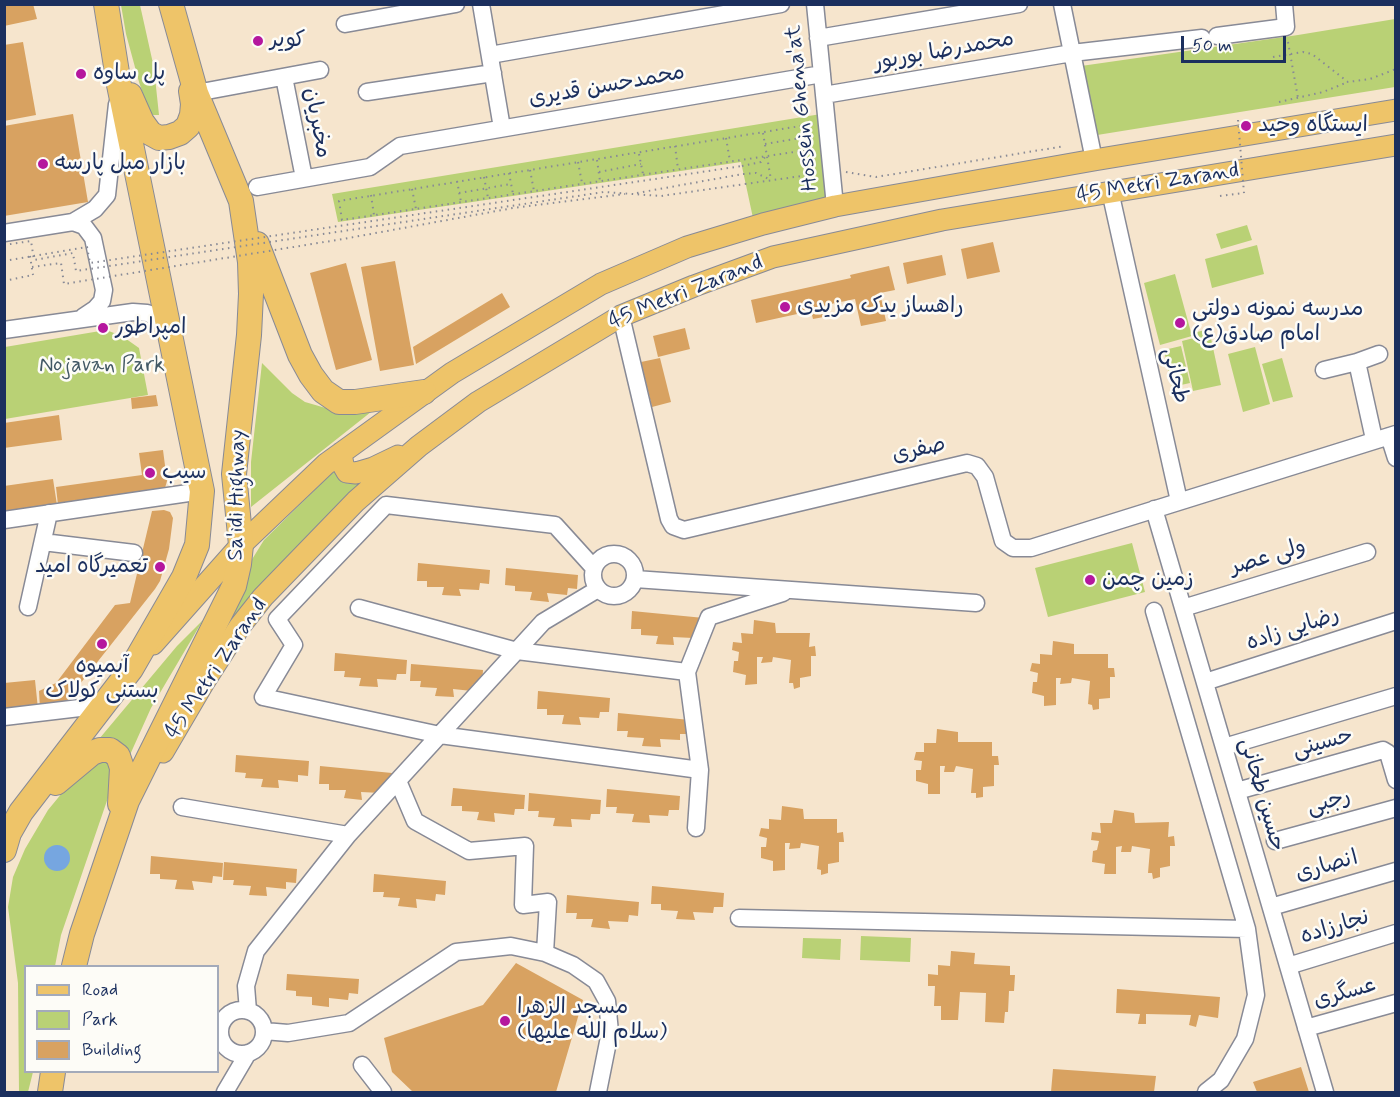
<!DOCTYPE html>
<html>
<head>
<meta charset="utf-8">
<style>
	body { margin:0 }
	#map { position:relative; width:1400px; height:1097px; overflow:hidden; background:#f6e5cd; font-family:Mynerve,sans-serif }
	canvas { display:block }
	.frame { position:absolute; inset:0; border:6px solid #1b2f5e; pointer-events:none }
	.legend { position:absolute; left:24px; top:965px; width:195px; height:108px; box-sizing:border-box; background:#fdfcf7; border:2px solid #a3aaba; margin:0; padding:8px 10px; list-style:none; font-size:18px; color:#1b2f5e }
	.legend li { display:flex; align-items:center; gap:12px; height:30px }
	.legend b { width:30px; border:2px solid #a3aaba }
	.scale { position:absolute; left:1181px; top:36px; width:105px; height:27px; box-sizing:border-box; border:3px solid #1b2f5e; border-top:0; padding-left:8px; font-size:18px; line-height:21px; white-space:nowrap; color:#1b2f5e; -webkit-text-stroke:4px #fdfcf7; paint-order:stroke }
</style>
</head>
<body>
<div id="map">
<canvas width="1400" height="1097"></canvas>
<div class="frame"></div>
<ul class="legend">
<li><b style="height:8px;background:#eec469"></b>Road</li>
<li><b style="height:16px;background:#b9d175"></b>Park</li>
<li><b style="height:16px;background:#d8a261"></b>Building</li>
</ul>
<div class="scale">50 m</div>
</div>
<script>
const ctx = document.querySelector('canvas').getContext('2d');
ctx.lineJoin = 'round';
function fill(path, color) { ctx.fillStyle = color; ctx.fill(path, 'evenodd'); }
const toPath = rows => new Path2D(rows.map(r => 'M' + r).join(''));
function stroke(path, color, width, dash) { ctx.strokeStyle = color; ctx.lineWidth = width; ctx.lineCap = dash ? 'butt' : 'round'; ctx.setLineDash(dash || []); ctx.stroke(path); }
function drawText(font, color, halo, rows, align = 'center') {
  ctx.font = font + ' Mynerve,"Playpen Sans Arabic",sans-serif'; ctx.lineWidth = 5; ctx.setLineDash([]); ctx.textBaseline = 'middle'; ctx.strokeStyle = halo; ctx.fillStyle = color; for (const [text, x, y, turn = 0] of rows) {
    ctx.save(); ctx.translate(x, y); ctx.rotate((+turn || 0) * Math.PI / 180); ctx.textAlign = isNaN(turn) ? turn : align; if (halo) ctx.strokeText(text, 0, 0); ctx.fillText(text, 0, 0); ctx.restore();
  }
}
fill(toPath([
	[121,5,140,5,154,68,159,115,153,115,148,109,139,82,126,34],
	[1395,19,1395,87,1091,136,1081,66,1298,35],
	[821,114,827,196,822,201,753,218,741,162,338,222,332,194],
	[1247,225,1252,240,1221,249,1216,234],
	[1257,245,1264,274,1212,288,1205,259],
	[1175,274,1192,336,1160,345,1144,283],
	[1209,329,1221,385,1193,391,1182,341,1194,338,1193,333],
	[106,330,122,336,139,348,148,395,5,419,5,347],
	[1181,346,1190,383,1172,387,1164,350],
	[1255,347,1270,404,1243,412,1228,354],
	[1282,358,1293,397,1273,402,1262,364],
	[262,363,292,393,305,402,336,411,376,408,251,507,251,462],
	[335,470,338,478,344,483,358,484,373,481,225,634,242,593,251,561,264,540],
	[1132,543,1145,592,1048,617,1035,568],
	[203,620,151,708,129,757,123,745,111,739,94,745,177,646],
	[109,761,112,786,61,935,55,966,26,966,26,1072,33,1072,28,1092,19,1092,18,983,8,907,13,877,25,849,48,810,86,764],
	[861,936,911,938,910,962,860,960],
	[803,938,841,939,840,960,802,958]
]), '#b9d175');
fill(toPath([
	'44 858a13 13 0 1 1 26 0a13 13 0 1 1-26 0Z'
]), '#76a6e0');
fill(toPath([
	[4,4,33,4,37,19,4,26],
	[23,42,36,115,4,121,4,45],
	[73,114,88,202,4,216,4,126],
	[993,242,1000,272,967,279,961,249],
	[942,255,946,275,907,284,903,263],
	[395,261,414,365,380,371,361,267],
	[346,263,372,360,336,370,310,273],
	[889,266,895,290,880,293,886,321,861,326,855,299,826,305,829,316,813,319,811,311,756,323,751,300,851,278,850,275],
	[502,293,510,307,416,364,413,347],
	[685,328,690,349,658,357,653,336],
	[660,358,671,402,652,407,641,362],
	[156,395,158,406,132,409,131,398],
	[59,415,62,440,4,448,4,423],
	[163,450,167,481,165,488,156,491,58,505,56,487,142,475,139,453],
	[53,479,57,505,4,512,4,486],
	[164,510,170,512,173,518,169,549,160,581,155,589,65,703,40,709,39,691,56,683,115,605,130,603,152,511],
	[418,563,490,570,489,584,480,583,479,590,459,589,461,596,442,595,444,587,427,587,427,581,417,581],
	[506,568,578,575,577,589,568,588,567,595,547,593,549,602,530,600,532,592,515,591,515,586,505,585],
	[632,611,704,618,703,632,694,632,693,638,673,637,674,645,656,644,658,636,641,635,641,629,631,629],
	[754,620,775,623,776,633,810,633,809,647,815,646,816,656,811,656,811,676,800,678,800,687,794,689,793,683,789,683,791,660,773,657,772,662,761,663,763,657,757,657,757,684,745,685,746,675,733,672,734,661,738,661,739,652,732,650,733,642,742,643,741,633,753,634],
	[1053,641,1074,644,1074,654,1108,654,1108,668,1114,668,1115,677,1110,677,1110,698,1099,699,1099,709,1093,710,1092,705,1088,704,1090,681,1072,678,1071,683,1060,684,1061,678,1056,678,1056,705,1044,706,1044,696,1032,693,1033,682,1037,682,1038,673,1030,671,1032,663,1040,664,1040,654,1052,655],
	[335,653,407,660,406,674,397,674,396,680,377,679,378,687,359,686,361,678,344,677,345,671,334,671],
	[411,664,483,670,482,685,473,684,472,691,453,689,454,697,435,696,437,688,420,687,421,681,410,681],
	[35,680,38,709,4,713,4,683],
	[538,691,610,698,609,712,600,712,599,718,579,717,581,725,562,724,564,715,547,715,547,709,537,709],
	[618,713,690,720,689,734,680,734,680,740,660,739,661,747,642,746,644,738,627,737,628,731,617,731],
	[937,729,958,732,958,742,992,742,992,756,998,756,999,765,994,765,994,786,983,787,983,797,976,798,976,793,971,793,973,769,956,766,954,772,944,772,945,766,940,766,940,794,928,794,928,784,916,781,916,770,921,770,922,761,914,760,916,752,924,752,924,743,936,743],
	[236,755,309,761,308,776,298,775,298,782,278,780,279,788,261,787,263,779,245,778,246,773,235,772],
	[320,766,392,773,391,787,381,793,361,792,362,800,344,798,346,790,329,790,329,784,319,784],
	[453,788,525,795,524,809,515,809,514,815,494,813,495,822,477,820,479,812,462,811,462,806,451,806],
	[607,789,680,796,679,810,669,810,668,816,649,815,650,823,632,822,634,814,616,813,617,807,606,807],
	[529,793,601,800,600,814,591,814,590,820,571,819,572,827,553,826,555,818,538,817,539,811,528,811],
	[782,806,803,809,804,819,837,819,837,833,843,832,844,842,839,842,839,862,828,864,828,873,821,875,821,870,817,869,819,846,801,843,800,848,789,849,790,843,785,843,785,870,773,871,773,861,761,858,761,847,766,847,767,838,759,836,761,828,769,829,769,819,781,820],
	[1114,810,1134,813,1135,823,1169,822,1168,837,1174,836,1175,846,1170,846,1170,866,1160,868,1160,877,1153,879,1152,873,1148,873,1150,849,1132,846,1131,852,1121,852,1122,846,1116,847,1116,874,1104,874,1105,864,1092,862,1093,851,1097,850,1099,841,1091,840,1092,832,1101,833,1100,823,1112,823],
	[151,856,223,863,222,877,213,876,212,883,192,881,194,890,175,889,177,880,160,879,160,874,150,874],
	[224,862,297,869,296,883,286,882,286,889,266,887,267,896,249,895,251,886,233,885,234,880,223,880],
	[374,874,446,881,445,895,436,894,435,901,416,899,417,908,398,906,400,898,383,897,384,892,373,892],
	[652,886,724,893,723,907,714,907,713,913,693,912,695,920,676,919,678,911,661,910,661,904,651,904],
	[567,895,639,902,638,916,629,915,628,922,608,921,610,929,591,927,593,919,576,919,577,913,566,913],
	[951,951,975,953,974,964,1010,966,1010,975,1015,975,1014,991,1009,991,1008,1012,1005,1012,1004,1023,985,1022,986,993,960,992,958,1020,941,1020,941,1006,934,1006,935,986,928,986,928,974,938,975,938,965,950,966],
	[516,963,583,1000,556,1092,413,1092,392,1072,384,1038,483,1005],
	[287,974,359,979,358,994,349,993,348,1000,329,998,329,1007,312,1005,312,997,296,996,296,991,286,990],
	[1117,989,1220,997,1218,1018,1199,1015,1196,1027,1189,1025,1191,1015,1146,1014,1146,1024,1138,1024,1140,1014,1116,1013],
	[1301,1067,1309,1092,1257,1092,1253,1082],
	[1053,1069,1156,1076,1154,1092,1051,1092]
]), '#d8a261');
const minor = toPath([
	[481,4,502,128],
	[815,4,835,206],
	[1062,4,1094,160],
	[345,24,456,4],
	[1217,36,1286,27,1284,4],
	[818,38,1019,4],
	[490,55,781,4],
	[284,77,304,178],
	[367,92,493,73],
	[196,93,320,70],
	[824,95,1072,53,1202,38],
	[257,187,370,167,400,146,822,74],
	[1110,191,1179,501],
	[73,222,84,226,93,238,104,290,102,301,95,309,83,317],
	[4,233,73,222,95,209,107,195,117,104],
	[621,316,669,519,673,526,684,530,967,463,977,466,985,477,1003,541,1013,548,1031,548,1396,434],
	[4,330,133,312,147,313,157,317,169,330],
	[1324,370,1357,362],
	[1389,436,1396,458],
	[1374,439,1357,362,1379,354],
	[1154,509,1325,1092],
	[4,520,202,491],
	[43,542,134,553],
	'593 575a21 21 0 1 1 42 0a21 21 0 1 1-42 0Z',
	[594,568,555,525,386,505,277,619,294,645,263,697,440,735,700,770],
	[635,579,976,603],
	[28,607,49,513],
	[359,608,517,651,687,672],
	[1183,608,1367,552],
	[1154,611,1247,929,1256,995,1245,1039,1221,1080,1206,1092],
	[1205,682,1396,621],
	[4,717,105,705],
	[1224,747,1396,696],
	[398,781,415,821,469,851,525,846,523,905,548,902,545,953],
	[1237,791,1383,750,1388,753,1396,780],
	[182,807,348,835],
	[696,828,700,770,687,672,709,617,783,593],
	[1275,841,1396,808],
	[1271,907,1396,871],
	[739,918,1247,929],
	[1288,966,1396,933],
	'220 1032a22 22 0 1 1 44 0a22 22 0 1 1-44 0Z',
	[248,1011,246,986,256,951,348,835,543,622,598,589],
	[1306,1028,1396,1003],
	[264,1031,288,1033,349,1023,456,952,511,946,545,953,573,965,596,981,607,1001,610,1032,598,1092],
	[362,1065,383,1092],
	[225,1092,248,1053]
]);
const major = toPath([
	[341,453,343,465,347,472,356,473,373,468,398,456],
	[153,644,241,545,326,464,452,373,601,284,687,247,763,224,835,206,1094,160,1396,110],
	[163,752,204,682,240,626,263,597,356,501,419,446,478,402,621,316,694,286,773,257,942,220,1396,145]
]);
const highway = toPath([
	[130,95,142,122,150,133,159,138,169,137,180,133,188,126,192,115,193,104,191,91],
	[257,244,300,355,311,375,323,391,339,402,355,402,424,392],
	[56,783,92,753,100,750,110,750,118,756,122,768,120,804],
	[4,850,9,833,21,812,131,669,184,577,197,545,202,491,119,85,106,4],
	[74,966,82,934,127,801,234,586,239,564,241,545,234,474,249,335,251,294,250,262,241,201,196,93,171,4],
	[50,1092,53,1072]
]);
stroke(minor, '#888a96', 19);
stroke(major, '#888a96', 23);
stroke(highway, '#888a96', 26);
stroke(toPath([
	[1288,42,1298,98],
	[1273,57,1303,52,1312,54,1348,82,1370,79,1396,69],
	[1279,102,1323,92,1348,82],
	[813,124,339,201,342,220,814,149],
	[763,133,771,180],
	[726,138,730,161],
	[765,144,812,136],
	[675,146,678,169],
	[639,154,643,174],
	[597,160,600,181],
	[578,162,582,183],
	[742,166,761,162,766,156],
	[530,170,534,191],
	[599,172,641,164],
	[846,172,876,177,1065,146],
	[509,173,513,194],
	[743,174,756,173,771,180],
	[484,177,488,198],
	[457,181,461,202],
	[745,184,816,174],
	[412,189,416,209],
	[459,193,511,184],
	[371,195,374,215],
	[1220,196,1244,193],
	[4,281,33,275]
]), '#888a96', 2, [1.5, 4.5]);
stroke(minor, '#fff', 16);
stroke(major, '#eec469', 21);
stroke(highway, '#eec469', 24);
stroke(toPath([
	[1238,120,1244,193],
	[637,193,743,174],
	[4,245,31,241,34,260,73,253,76,271,604,192,661,196,745,184],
	[30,256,33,275],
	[4,261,87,247,90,263,742,166],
	[32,267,61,263,64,284,343,239,513,208,625,194]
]), '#888a96', 2, [1.5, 4.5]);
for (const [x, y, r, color] of [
	[258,41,6,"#b5179e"],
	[81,74,6,"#b5179e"],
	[1246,126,6,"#b5179e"],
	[43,164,6,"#b5179e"],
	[785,307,6,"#b5179e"],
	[1180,323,6,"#b5179e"],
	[103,328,6,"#b5179e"],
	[150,473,6,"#b5179e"],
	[160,567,6,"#b5179e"],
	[1090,580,6,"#b5179e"],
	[102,644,6,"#b5179e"],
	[505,1021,6,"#b5179e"]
]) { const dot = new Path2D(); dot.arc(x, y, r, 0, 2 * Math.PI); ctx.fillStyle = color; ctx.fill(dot); stroke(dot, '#fdfcf7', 2); }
drawText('22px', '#1b2f5e', '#fdfcf7', [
	["کویر",270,41],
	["پل ساوه",93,74],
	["ایستگاه وحید",1258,126],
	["بازار مبل پارسه",55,164],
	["راهساز یدک مزیدی",797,307],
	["مدرسه نمونه دولتی",1192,310],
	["امام صادق(ع)",1192,335],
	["امپراطور",115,328],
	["سیب",162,473],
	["تعمیرگاه امید",148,567,"right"],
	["زمین چمن",1102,580],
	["آبمیوه",102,667,"center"],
	["بستنی کولاک",102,692,"center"],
	["مسجد الزهرا",517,1008],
	["(سلام الله علیها)",517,1033]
], 'left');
drawText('22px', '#1b2f5e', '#fdfcf7', [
	["محمدرضا بوربور",944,52,-10],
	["محمدحسن قدیری",607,87,-10],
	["Hossein Ghena'at",803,108,-96],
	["مخبریان",316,123,79],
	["45 Metri Zarand",1158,184,-9],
	["45 Metri Zarand",686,293,-22],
	["طحانی",1174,376,77],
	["صفری",919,451,-13],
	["Sa'idi Highway",238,495,-89],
	["ولی عصر",1268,558,-17],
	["رضایی زاده",1293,630,-18],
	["45 Metri Zarand",217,669,-56],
	["حسینی",1323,744,-15],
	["حسین طحانی",1261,795,74],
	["رجبی",1329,803,-16],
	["انصاری",1327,867,-16],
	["نجارزاده",1335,928,-17],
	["عسگری",1345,994,-16]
]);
drawText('22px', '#425864', '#fdfcf7', [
	["Nojavan Park",102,366]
]);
</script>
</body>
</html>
